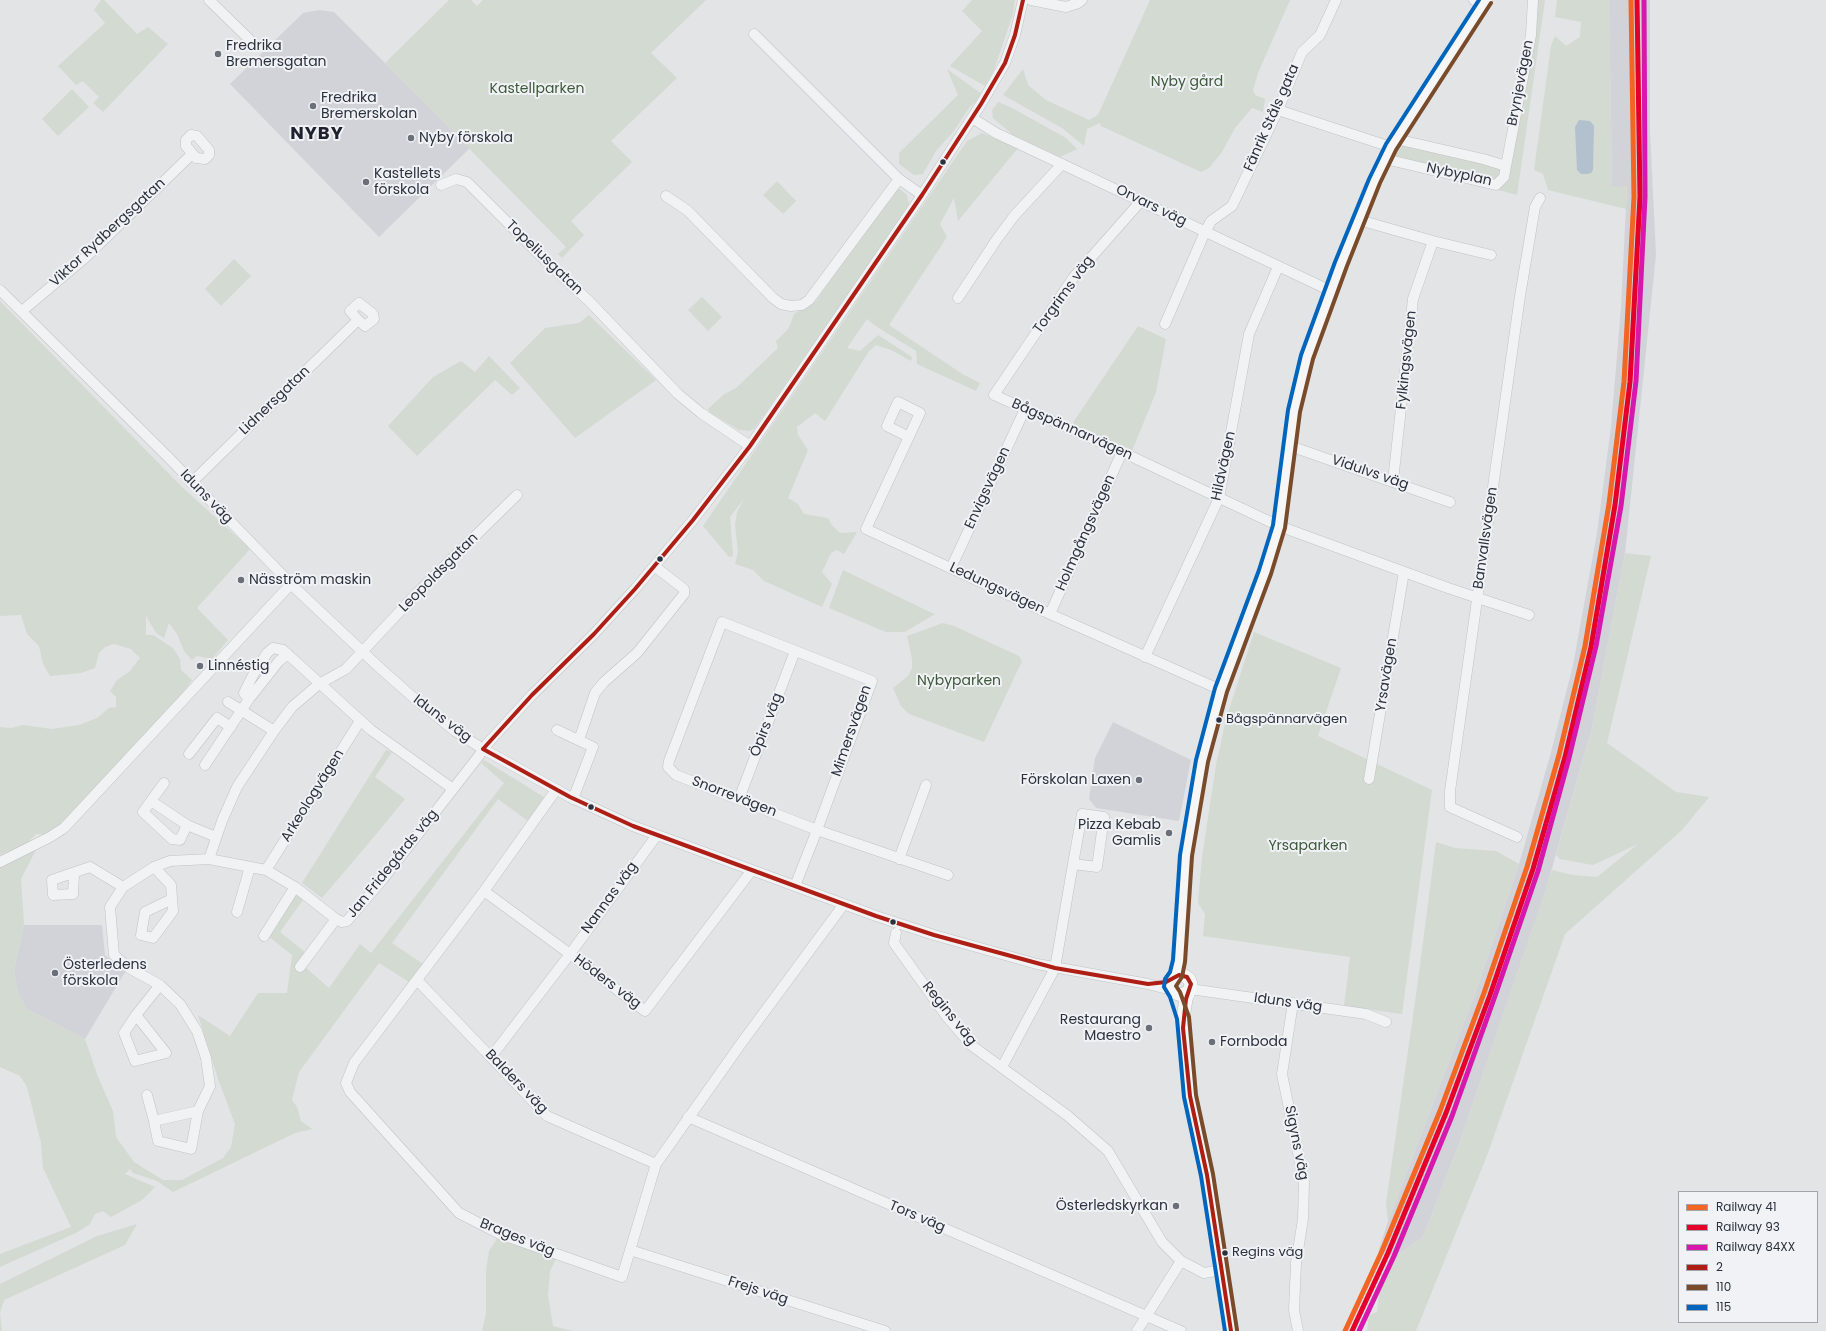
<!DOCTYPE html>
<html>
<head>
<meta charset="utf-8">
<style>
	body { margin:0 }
	#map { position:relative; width:1826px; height:1331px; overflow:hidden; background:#e2e4e6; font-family:Poppins,sans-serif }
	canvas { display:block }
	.legend { position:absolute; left:1678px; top:1191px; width:140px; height:132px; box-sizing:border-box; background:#f0f2f5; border:1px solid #a1a5ab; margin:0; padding:5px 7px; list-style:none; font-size:12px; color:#2b313d }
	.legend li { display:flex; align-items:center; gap:8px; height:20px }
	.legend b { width:20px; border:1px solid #a1a5ab }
</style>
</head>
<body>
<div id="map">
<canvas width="1826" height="1331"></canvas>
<ul class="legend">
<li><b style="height:5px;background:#f26522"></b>Railway 41</li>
<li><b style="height:5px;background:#e4002b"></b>Railway 93</li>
<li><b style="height:5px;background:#d817ac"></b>Railway 84XX</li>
<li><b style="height:5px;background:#af1e14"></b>2</li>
<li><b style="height:5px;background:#7a4b2a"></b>110</li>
<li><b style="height:5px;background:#0065bd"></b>115</li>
</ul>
</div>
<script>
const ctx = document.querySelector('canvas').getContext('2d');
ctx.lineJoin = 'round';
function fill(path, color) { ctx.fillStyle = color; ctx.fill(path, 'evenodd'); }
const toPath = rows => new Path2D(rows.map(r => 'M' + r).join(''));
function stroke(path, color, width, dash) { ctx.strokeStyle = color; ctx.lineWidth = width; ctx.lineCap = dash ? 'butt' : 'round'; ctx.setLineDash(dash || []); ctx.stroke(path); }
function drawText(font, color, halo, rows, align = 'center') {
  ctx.font = font + ' Poppins,sans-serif'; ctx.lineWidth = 4; ctx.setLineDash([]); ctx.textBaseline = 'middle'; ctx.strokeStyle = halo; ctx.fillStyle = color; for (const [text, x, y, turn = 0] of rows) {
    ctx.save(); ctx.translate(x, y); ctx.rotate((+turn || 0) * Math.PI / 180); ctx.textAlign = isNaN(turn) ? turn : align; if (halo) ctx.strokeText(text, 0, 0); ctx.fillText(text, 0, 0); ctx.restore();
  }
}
fill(toPath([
	[1609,0,1650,0,1650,131,1656,255,1625,553,1592,728,1546,889,1460,1141,1423,1237,1393,1258,1378,1252,1388,1221,1475,994,1519,864,1550,756,1573,665,1597,533,1611,427,1621,307,1627,187,1612,188],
	[319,10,334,12,470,148,379,237,230,84,303,13],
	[1113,722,1191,760,1179,821,1096,808,1089,799,1095,758],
	[24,925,102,925,105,955,125,972,85,1039,27,1009,18,993,14,970]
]), '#d1d3d9');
fill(toPath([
	[101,0,104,0,137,34,148,27,168,44,103,112,93,103,99,97,83,81,76,85,58,66,105,23,94,10],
	[449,0,471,0,477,6,483,0,706,0,651,53,677,78,611,141,632,162,571,221,584,235,562,258,558,254,566,247,385,63],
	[972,0,1015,0,1013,14,994,70,985,86,950,66,982,31,962,11],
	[1150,0,1290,0,1258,73,1253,90,1255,95,1265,99,1263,112,1252,108,1235,128,1222,152,1209,168,1201,172,1101,126,1100,123,1087,129,1084,146,1062,128,1003,95,1023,69,1028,85,1046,100,1089,120,1098,115],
	[1533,0,1545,0,1517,195,1385,159,1396,139,1506,166],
	[1557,0,1609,0,1612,187,1627,186,1626,209,1548,190,1543,174,1534,170,1551,46,1555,36,1566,46,1580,37,1581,22,1555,17],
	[947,69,983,95,970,107,953,132,936,151,923,174,914,175,899,164,899,153,958,95],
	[72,89,89,107,58,136,42,119],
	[998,102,1012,108,1066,138,1077,149,1060,157,1013,135,993,118,992,110],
	[982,133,1018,148,958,221,954,198,940,224,947,237,889,325,964,375,980,383,976,391,917,364,916,351,874,325,867,319,847,348,860,351,878,335,912,357,911,361,891,350,876,345,869,351,825,421,815,413,797,427,798,435,808,450,788,498,798,504,804,514,828,518,831,524,840,533,857,532,844,554,837,550,831,553,822,572,832,584,822,607,764,581,753,570,735,564,738,552,735,525,737,512,744,499,730,517,733,556,729,557,703,526,967,141],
	[777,181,796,201,783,214,763,195],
	[900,189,907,195,909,205,903,215,755,428,750,431,739,430,711,413,708,409,723,395,736,388,778,348,776,341,789,328,794,314,816,301,893,191],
	[234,259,251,276,221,306,205,289],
	[702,297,722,317,708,331,688,310],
	[0,301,182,487,250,549,197,608,228,640,212,659,197,656,192,660,184,651,177,634,169,623,164,638,156,633,146,616,146,635,153,635,173,648,180,659,181,670,192,680,138,754,63,836,36,834,26,844,0,855,0,727,11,728,23,725,52,729,79,725,97,718,109,708,116,707,116,697,110,691,117,680,130,671,140,658,131,649,114,644,105,647,99,653,95,668,81,673,50,676,43,664,39,646,27,634,21,615,0,616],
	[589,315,656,380,575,438,510,363,545,328,579,323],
	[1138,326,1166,339,1156,392,1132,451,1072,424],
	[489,356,520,388,512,395,495,380,417,456,388,426,433,377,461,361,475,372],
	[1625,553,1651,556,1607,743,1676,792,1709,797,1682,830,1565,934,1488,1153,1416,1331,1367,1331,1369,1315,1377,1312,1381,1276,1393,1258,1423,1237,1460,1141,1552,870,1572,875,1597,877,1638,844,1593,865,1560,859,1556,855,1592,728],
	[843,570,930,612,935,614,905,632,886,632,829,608],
	[943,623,954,626,1019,656,1022,661,984,742,909,714,901,706,893,688,908,676,912,668,912,659,907,636],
	[1254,632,1341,668,1318,736,1432,790,1402,1014,1344,1006,1350,957,1203,936,1205,914,1198,903,1202,857,1216,765,1226,719],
	[386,750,392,752,375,777,405,799,368,844,322,898,302,883],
	[484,760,544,797,528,821,498,799,392,943,423,964,409,982,379,963,299,1072,292,1100,297,1107,301,1121,312,1129,295,1133,173,1192,157,1181,133,1173,130,1169,125,1174,155,1187,142,1200,111,1217,103,1211,95,1214,90,1224,78,1232,0,1267,0,1254,71,1227,43,1168,41,1143,27,1087,20,1076,0,1067,0,866,36,850,21,879,24,925,14,970,18,993,27,1009,85,1039,98,1077,113,1111,116,1137,134,1162,163,1180,182,1180,223,1158,231,1147,235,1124,218,1079,198,1015,230,1036,258,993,287,993,292,955,268,936,295,894,303,900,280,932,306,953,295,967,299,971,304,966,329,988,360,944,371,953,504,783,481,763],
	[1436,842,1455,848,1496,851,1519,864,1475,994,1388,1221,1386,1203,1417,988],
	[137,1224,125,1245,4,1300,0,1313,2,1331,0,1331,0,1284,97,1236],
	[500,1234,558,1255,550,1271,548,1295,553,1326,573,1331,482,1331,486,1313,486,1271,489,1251]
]), '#d3dad2');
fill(toPath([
	[1579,120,1590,121,1594,126,1593,170,1591,173,1587,174,1581,174,1577,170,1575,127]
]), '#b3c0ce');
const minor = toPath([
	[209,0,250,40],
	[1031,0,1066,7,1078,3,1082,0],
	[1474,0,1483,5],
	[754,34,899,179,922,195],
	[1278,110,1391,147],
	[972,118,996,133,1331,291],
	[191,135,197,136,209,150,209,155,205,159,196,158,186,146,186,140,191,135],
	[1385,159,1496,185,1504,177,1506,166,1483,159,1396,139],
	[1506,166,1531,35,1533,0],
	[441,185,456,179,467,182,545,260,590,302,678,394,701,413,750,446],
	[666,196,688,211,773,298,781,304,791,306,802,305,809,300,899,179],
	[1141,201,1073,278,994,395,1122,452,1279,526,1448,588,1529,615],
	[1359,220,1433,241,1491,255],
	[0,290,169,458,295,588,381,669,415,699,455,731,483,749,570,797,633,826,876,916,934,935,1037,964,1148,984,1171,990],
	[958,298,997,239,1014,216,1062,164],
	[22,311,86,257,192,154],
	[1165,324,1205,232,1211,221,1232,206,1278,110,1302,52,1320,35,1336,0],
	[909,437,887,426,898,402,920,413,866,529,1050,614,1221,690],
	[1290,446,1450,502],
	[1393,481,1413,299,1433,241],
	[191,483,358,320,350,311,359,303,373,314,374,319,365,326,358,320],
	[951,568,1025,409],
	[1050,614,1122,452],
	[1145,657,1219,498,1249,334,1278,267],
	[249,699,244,693,253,675,267,653,273,648,283,650,371,730,453,789],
	[228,702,274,731],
	[557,730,593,747,573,799],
	[579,740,595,693,604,682,637,653,684,594,684,589,654,566],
	[189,754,217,718,231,727],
	[205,765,249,699,279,661,288,654],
	[1369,779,1404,572],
	[556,790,484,891,354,1063,346,1083,350,1092,459,1213,500,1234,622,1277,656,1164,740,1045,844,904],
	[739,799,795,651],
	[151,801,164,783],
	[187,825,180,840,172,839,143,812,151,801,187,825,216,837],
	[1517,837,1450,807,1450,791,1520,296,1535,207,1540,198],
	[209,859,222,821,237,787,274,731,292,707,319,684,346,669,417,593,517,495],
	[899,859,926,785],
	[0,862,50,837,64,828,291,584],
	[154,867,171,885,173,911,153,938,141,935,145,912,172,899],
	[266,870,360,721],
	[74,874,73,894,53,895,52,880,90,867,123,887],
	[795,886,817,830,872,681,722,622,669,761,668,767,676,775,817,830,948,875],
	[484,891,570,954,645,1011,752,870],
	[237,912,250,867],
	[896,933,894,943,947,1017,971,1045,1068,1116,1108,1151,1162,1242,1181,1261,1204,1273,1222,1270],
	[264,936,295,887],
	[300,967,336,919,342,922,347,921,383,879,478,757,487,744,532,695,594,634,635,589,693,520,750,446,922,195,981,104,1005,63,1015,35,1023,0],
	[418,981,547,1116,656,1164],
	[1190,989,1366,1014,1386,1022],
	[1293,1003,1282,1074,1304,1182,1303,1219,1296,1263,1294,1310,1298,1331],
	[136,1015,166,1053,135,1061,124,1033,136,1015,160,985],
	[491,1057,570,954,657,835],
	[1002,1067,1055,968,1073,864,1097,867,1104,817,1082,814,1073,864],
	[147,1095,154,1121],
	[198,1111,154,1121,158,1141,191,1149,198,1111,210,1086,206,1058,197,1031,180,1004,160,985,129,968,114,955,110,907,123,887,154,867,170,861,209,859,266,870,295,887,336,919],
	[688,1117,1181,1331],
	[630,1250,885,1331],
	[1137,1331,1181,1261]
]);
const major = toPath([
	[1176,975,1181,933,1186,855,1202,761,1221,690,1265,572,1279,526,1294,411,1307,357,1341,264,1375,181,1391,147,1486,0],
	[1188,992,1181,995,1173,992,1170,987,1172,979,1176,975,1183,975,1189,979,1191,984,1190,989,1186,999,1183,1018,1190,1096,1207,1175,1231,1331]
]);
stroke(minor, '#c0c2c4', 11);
stroke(major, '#bfc1c3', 14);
stroke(minor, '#f1f2f3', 10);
stroke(major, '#f6f6f6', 13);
stroke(toPath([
	[483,749,570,797,633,826,876,916,934,935,1055,968,1148,984,1166,982,1179,975,1187,977,1191,984,1186,999,1183,1028,1190,1096,1207,1175,1231,1331],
	[483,749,532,695,594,634,635,589,693,520,750,446,922,195,981,104,1005,63,1015,35,1023,0]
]), '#af1e14', 4);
stroke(toPath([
	[1237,1330,1213,1174,1196,1095,1189,1017,1180,992,1176,986,1182,977,1185,962,1192,856,1208,762,1227,692,1271,574,1285,528,1300,412,1313,359,1347,266,1380,183,1396,150,1491,3]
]), '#7a4b2a', 4);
stroke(toPath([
	[1225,1331,1201,1176,1184,1097,1177,1019,1170,997,1164,987,1165,979,1170,972,1173,960,1180,855,1196,760,1215,688,1259,570,1273,525,1288,410,1301,355,1335,262,1369,179,1386,144,1479,0]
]), '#0065bd', 4);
stroke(toPath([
	[1345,1331,1382,1251,1440,1111,1484,993,1527,867,1559,755,1585,646,1609,504,1624,382,1634,197,1631,0]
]), '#f26522', 5);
stroke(toPath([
	[1352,1331,1388,1253,1446,1113,1490,995,1533,869,1565,757,1591,647,1615,505,1630,382,1640,197,1637,0]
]), '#e4002b', 5);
stroke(toPath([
	[1359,1331,1394,1256,1452,1116,1495,996,1538,871,1569,758,1596,646,1621,506,1636,381,1645,197,1644,0]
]), '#d817ac', 5);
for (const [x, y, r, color] of [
	[218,54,4,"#6b7078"],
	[313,106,4,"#6b7078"],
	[411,138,4,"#6b7078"],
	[943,162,3.5,"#2b313d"],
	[366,182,4,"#6b7078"],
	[660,559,3.5,"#2b313d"],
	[241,580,4,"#6b7078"],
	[200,666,4,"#6b7078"],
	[1219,720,3.5,"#2b313d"],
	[1139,780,4,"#6b7078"],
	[591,807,3.5,"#2b313d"],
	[1169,833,4,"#6b7078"],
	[893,922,3.5,"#2b313d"],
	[55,973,4,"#6b7078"],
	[1149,1028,4,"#6b7078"],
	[1212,1042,4,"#6b7078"],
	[1176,1206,4,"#6b7078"],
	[1225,1253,3.5,"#2b313d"]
]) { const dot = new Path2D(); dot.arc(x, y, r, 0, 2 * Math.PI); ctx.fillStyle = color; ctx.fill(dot); stroke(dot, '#f0f2f5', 1.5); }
drawText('13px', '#2b313d', '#f0f2f5', [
	["Bågspännarvägen",1226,720],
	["Regins väg",1232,1253]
], 'left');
drawText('14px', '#2b313d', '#f0f2f5', [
	["Fredrika",226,46],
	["Bremersgatan",226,62],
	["Fredrika",321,98],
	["Bremerskolan",321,114],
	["Nyby förskola",419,138],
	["Kastellets",374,174],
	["förskola",374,190],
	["Näsström maskin",249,580],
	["Linnéstig",208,666],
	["Förskolan Laxen",1131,780,"right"],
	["Pizza Kebab",1161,825,"right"],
	["Gamlis",1161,841,"right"],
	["Österledens",63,965],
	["förskola",63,981],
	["Restaurang",1141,1020,"right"],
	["Maestro",1141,1036,"right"],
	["Fornboda",1220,1042],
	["Österledskyrkan",1168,1206,"right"]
], 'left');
drawText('14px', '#3e583a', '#f0f2f5', [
	["Nyby gård",1187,82],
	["Kastellparken",537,89],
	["Nybyparken",959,681],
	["Yrsaparken",1308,846]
]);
drawText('14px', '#2b313d', '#f0f2f5', [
	["Brynjevägen",1521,83,-79],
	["Fänrik Ståls gata",1272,118,-66],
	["Nybyplan",1459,175,12],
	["Orvars väg",1151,206,26],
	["Viktor Rydbergsgatan",108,233,-43],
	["Topeliusgatan",544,258,44],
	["Torgrims väg",1064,295,-54],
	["Fylkingsvägen",1407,360,-84],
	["Lidnersgatan",275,401,-44],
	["Bågspännarvägen",1072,430,24],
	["Hildvägen",1224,466,-78],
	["Vidulvs väg",1370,473,19],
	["Envigsvägen",988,488,-65],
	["Iduns väg",206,497,46],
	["Holmgångsvägen",1086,533,-66],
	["Banvallsvägen",1486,538,-82],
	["Leopoldsgatan",439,573,-45],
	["Ledungsvägen",997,589,25],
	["Yrsavägen",1387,675,-81],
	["Iduns väg",442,719,37],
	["Öpirs väg",767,725,-69],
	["Mimersvägen",852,731,-71],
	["Arkeologvägen",313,796,-58],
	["Snorrevägen",734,797,21],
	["Jan Fridegårds väg",393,864,-51],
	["Nannas väg",610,898,-54],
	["Höders väg",607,982,37],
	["Iduns väg",1288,1003,8],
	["Regins väg",949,1014,51],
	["Balders väg",516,1082,46],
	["Sigyns väg",1296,1143,79],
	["Tors väg",917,1217,23],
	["Brages väg",517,1238,22],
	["Frejs väg",758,1291,18]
]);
ctx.letterSpacing = '1px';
drawText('bold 18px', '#1d222e', '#f0f2f5', [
	["NYBY",317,134]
]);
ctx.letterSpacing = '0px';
</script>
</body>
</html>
